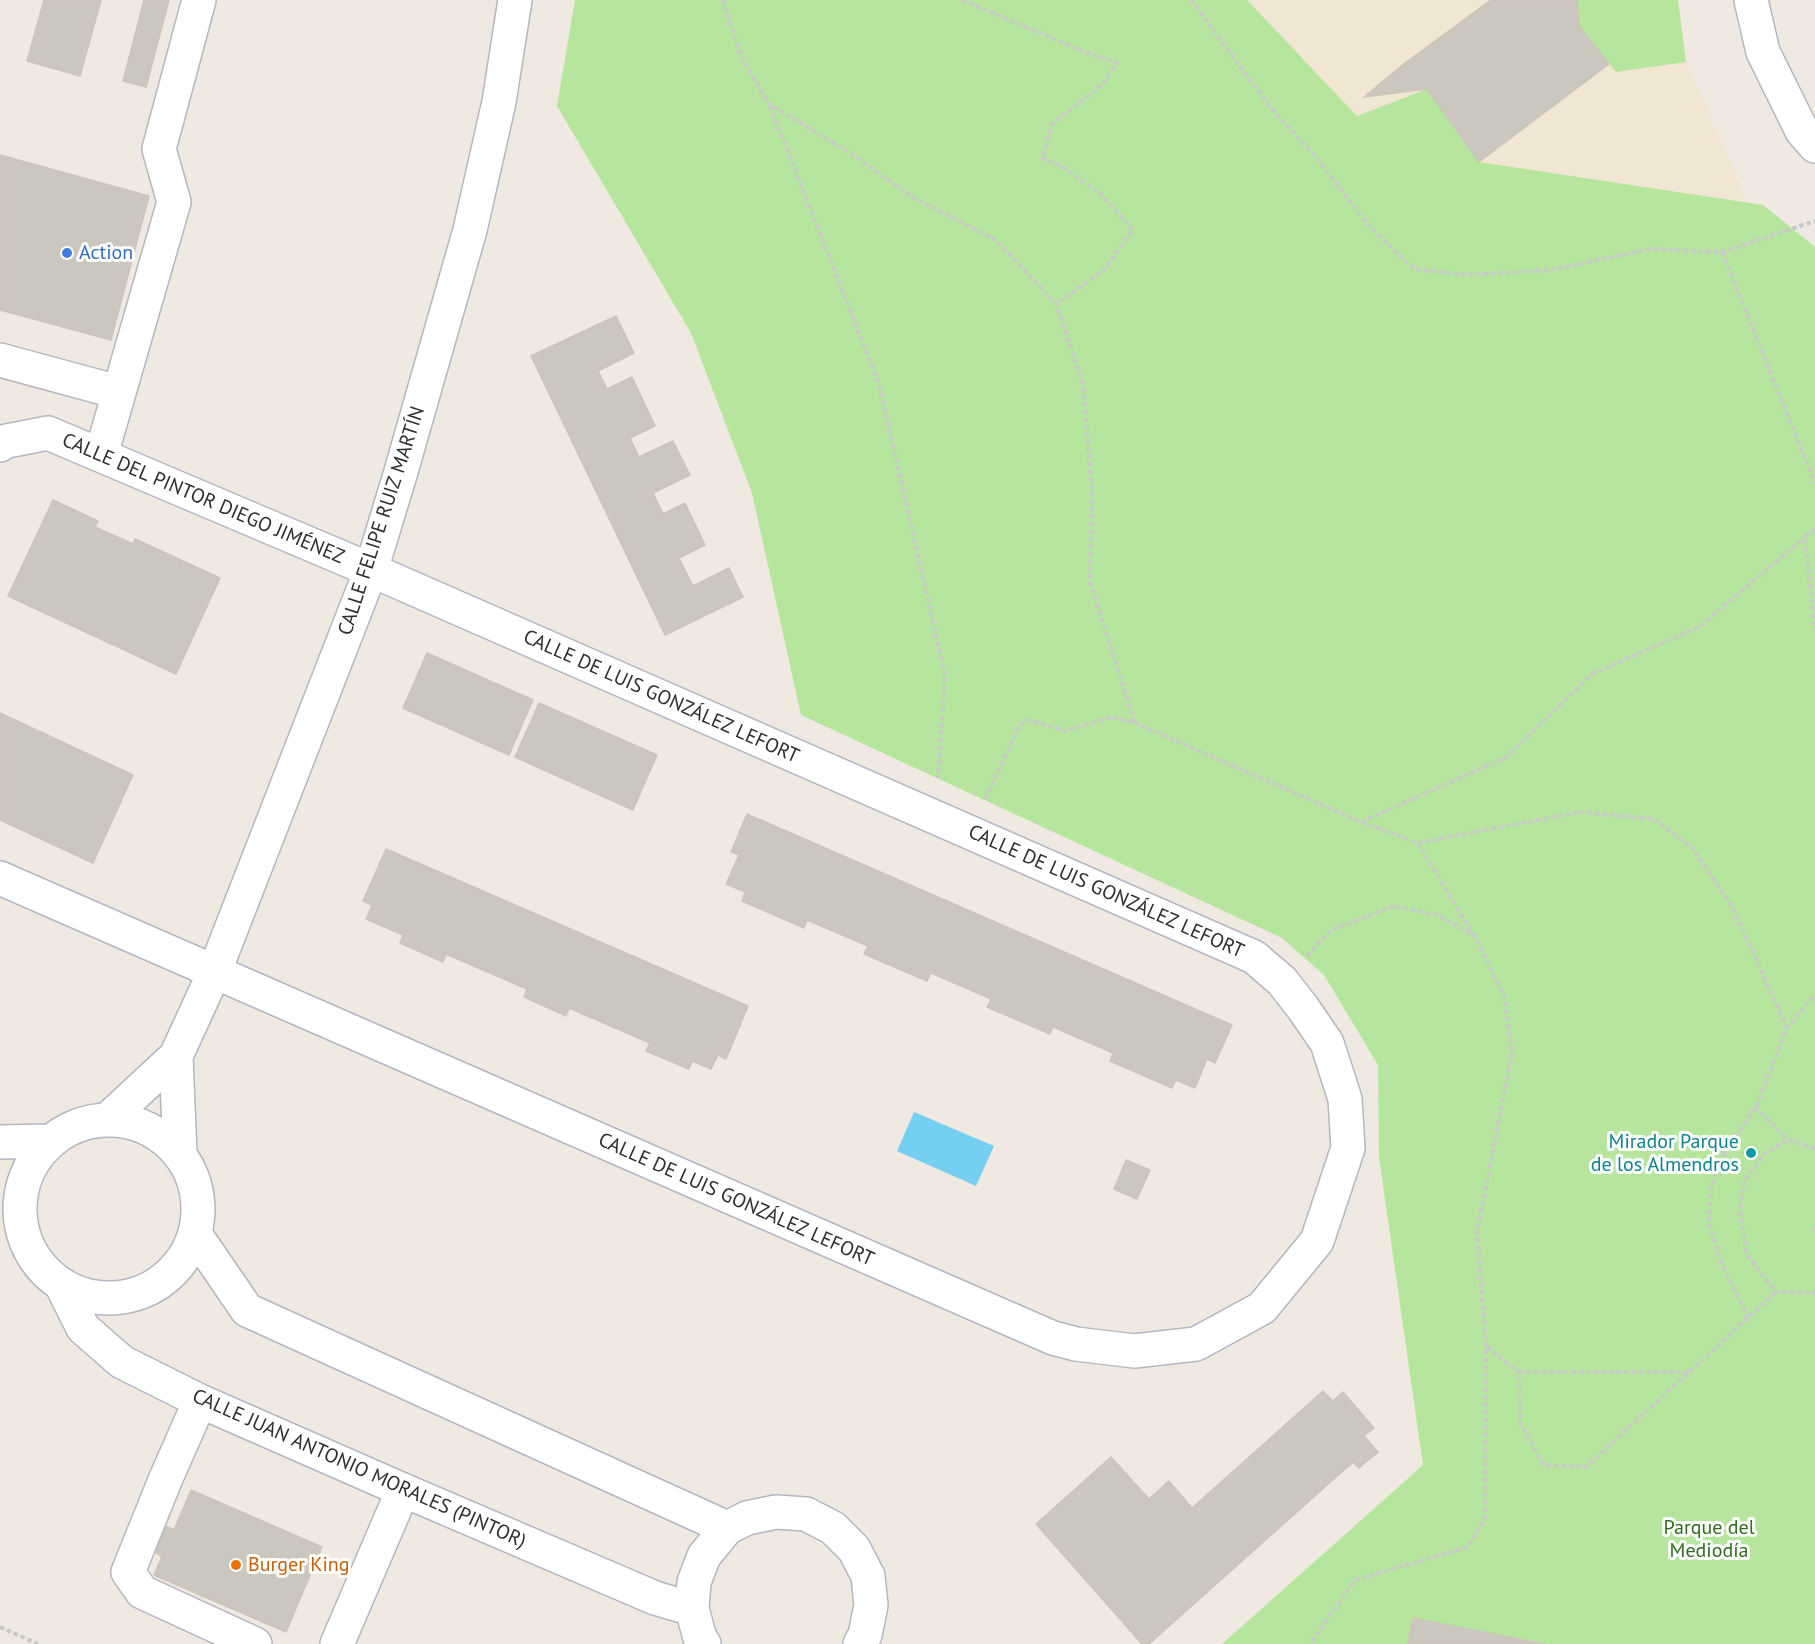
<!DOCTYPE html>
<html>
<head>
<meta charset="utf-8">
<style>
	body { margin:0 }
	canvas { display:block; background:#efe9e1 }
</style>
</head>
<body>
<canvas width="1815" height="1644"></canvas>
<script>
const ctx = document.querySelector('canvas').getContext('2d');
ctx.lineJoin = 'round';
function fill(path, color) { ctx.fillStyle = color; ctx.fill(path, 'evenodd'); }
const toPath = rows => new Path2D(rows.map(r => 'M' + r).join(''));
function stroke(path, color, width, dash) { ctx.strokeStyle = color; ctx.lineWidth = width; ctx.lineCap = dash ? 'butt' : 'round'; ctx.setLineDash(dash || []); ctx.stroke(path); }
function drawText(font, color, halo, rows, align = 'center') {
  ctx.font = font + ' "PT Sans",sans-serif'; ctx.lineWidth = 6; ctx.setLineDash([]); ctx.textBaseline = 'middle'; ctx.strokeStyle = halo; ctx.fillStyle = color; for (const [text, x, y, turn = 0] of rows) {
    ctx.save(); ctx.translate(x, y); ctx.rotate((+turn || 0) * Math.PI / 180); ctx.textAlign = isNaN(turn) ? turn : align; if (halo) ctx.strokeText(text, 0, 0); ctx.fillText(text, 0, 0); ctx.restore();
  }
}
fill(toPath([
	[1247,0,1678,0,1686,62,1748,203,1479,162,1426,89,1357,116]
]), '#f0e6d1');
fill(toPath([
	[575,0,1247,0,1357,116,1427,89,1479,162,1763,205,1815,247,1815,1644,1222,1644,1423,1465,1379,1157,1378,1065,1324,975,1282,938,801,715,752,493,691,333,557,106],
	[1577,0,1678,0,1686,62,1616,72,1579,26]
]), '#b6e59e');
fill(toPath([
	[914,1112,994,1146,976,1186,897,1151]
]), '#75cff0');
const building = toPath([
	[44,0,101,0,80,76,27,61,44,0],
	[144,0,169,0,146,87,123,81,144,0],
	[1491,0,1577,0,1579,26,1609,64,1479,162,1427,89,1364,97,1405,63,1491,0],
	[0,155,149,196,111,340,0,310,0,155],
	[616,316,634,353,598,371,607,389,632,377,655,426,630,438,639,457,673,441,690,475,653,493,663,514,685,503,705,545,679,558,693,586,729,568,743,597,665,635,531,356,616,316],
	[53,500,98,521,95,527,133,544,135,539,220,578,176,674,8,596,53,500],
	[427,653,533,700,509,755,403,708,427,653],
	[539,703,657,755,633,810,515,757,539,703],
	[0,713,133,775,93,863,0,820,0,713],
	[747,814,1232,1025,1215,1063,1207,1059,1195,1088,1176,1080,1172,1088,1110,1061,1113,1053,1053,1027,1050,1034,987,1007,991,999,931,973,927,981,864,954,868,946,807,920,804,928,742,901,745,892,726,884,739,855,731,852,747,814],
	[386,849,748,1006,726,1059,718,1055,711,1069,692,1061,689,1069,646,1051,650,1043,569,1008,566,1016,524,997,527,989,446,954,443,962,400,943,403,935,366,919,372,905,363,901,386,849],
	[1126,1160,1150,1170,1137,1199,1114,1189,1126,1160],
	[1323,1391,1333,1401,1343,1392,1374,1428,1364,1436,1378,1452,1359,1468,1353,1462,1149,1644,1142,1644,1036,1524,1111,1457,1149,1499,1169,1481,1192,1508,1323,1391],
	[191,1490,322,1547,286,1632,154,1575,162,1556,152,1551,163,1525,174,1530,191,1490],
	[1413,1618,1544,1644,1408,1644,1413,1618]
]);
fill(building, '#cbc7bf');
stroke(building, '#cbc5ba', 1.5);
const minor = toPath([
	[1751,0,1763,52,1802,131,1815,146],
	[0,360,118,392],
	[0,445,2,442,48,433,371,570,1254,957,1282,981,1303,1008,1327,1043,1345,1099,1348,1148,1317,1241,1262,1308,1196,1344,1134,1351,1076,1344,1053,1338,0,878],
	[101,455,174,202,159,149,199,0],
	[176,1056,180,1154],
	[107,1120,176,1056,214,973,371,570,400,475,470,230,499,102,515,0],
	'20 1209a89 89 0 1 1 178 0a89 89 0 1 1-178 0Z',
	[0,1142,50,1141],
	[195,1234,247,1310,727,1528],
	[61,1284,83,1328,122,1362,200,1401,403,1490,655,1598,692,1609],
	[200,1401,166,1478,128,1572,142,1592,255,1644],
	[337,1644,403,1490],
	[704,1644,700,1638,692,1609,694,1582,704,1556,727,1528,747,1518,776,1512,806,1514,833,1528,854,1549,868,1576,871,1605,865,1635,860,1644]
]);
stroke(minor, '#b4b7c1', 36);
stroke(toPath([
	[723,0,740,55,769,104,847,151,914,198,996,240,1056,304,1083,384,1092,492,1090,582,1135,723],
	[962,0,1080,50,1117,63,1102,85,1053,123,1042,158,1063,167,1101,194,1133,230,1103,271,1056,304],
	[1191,0,1270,107,1316,157,1370,227,1414,269,1466,275,1550,270,1651,249,1722,252,1815,221],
	[770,106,879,384,945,675,938,778],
	[1722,252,1815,483],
	[1815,529,1805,537,1815,630],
	[985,799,1020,725,1028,720,1065,731,1111,717,1135,723,1361,822,1418,843,1473,934],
	[1361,822,1507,757,1592,674,1699,627,1805,537],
	[1418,843,1579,812,1654,819,1691,847,1732,906,1787,1028],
	[1307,956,1331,930,1394,906,1437,915,1475,936,1504,996,1512,1052,1477,1233,1486,1346,1485,1518,1468,1547,1355,1580,1310,1644],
	[1756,1107,1788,1140],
	[1815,1148,1788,1140,1765,1153,1744,1181,1740,1210,1747,1255,1776,1292,1815,1293],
	[1815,1227,1815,1235],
	[1748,1318,1721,1262,1709,1224,1711,1187,1724,1154,1756,1107,1787,1028,1815,995],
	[1487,1347,1519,1372,1520,1423,1544,1465,1586,1467,1776,1292],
	[1519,1372,1688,1372],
	[0,1627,38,1644]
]), '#c9c9c9', 4, [4.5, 3]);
stroke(minor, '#fff', 33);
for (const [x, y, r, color] of [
	[67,253,6,"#3f7fe0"],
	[1751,1153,6,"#0f9aa8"],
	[236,1565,6,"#e8710a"]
]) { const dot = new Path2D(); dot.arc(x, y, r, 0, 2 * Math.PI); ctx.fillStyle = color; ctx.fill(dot); stroke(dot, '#fff', 2); }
drawText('20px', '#366cbe', '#fff', [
	["Action",79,253]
], 'left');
drawText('20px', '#2e2e2e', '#fff', [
	["CALLE DEL PINTOR DIEGO JIMÉNEZ",203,499,23],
	["CALLE FELIPE RUIZ MARTÍN",382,521,-72],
	["CALLE DE LUIS GONZÁLEZ LEFORT",661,697,24],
	["CALLE DE LUIS GONZÁLEZ LEFORT",1106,892,24],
	["CALLE DE LUIS GONZÁLEZ LEFORT",736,1200,24],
	["CALLE JUAN ANTONIO MORALES (PINTOR)",359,1469,24]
]);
drawText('20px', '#0d838f', '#fff', [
	["Mirador Parque",1739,1142],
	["de los Almendros",1739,1165]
], 'right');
drawText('20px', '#2c6e1b', '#fff', [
	["Parque del",1709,1528],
	["Mediodía",1709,1551]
]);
drawText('20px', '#c56008', '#fff', [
	["Burger King",248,1565]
], 'left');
</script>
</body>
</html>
